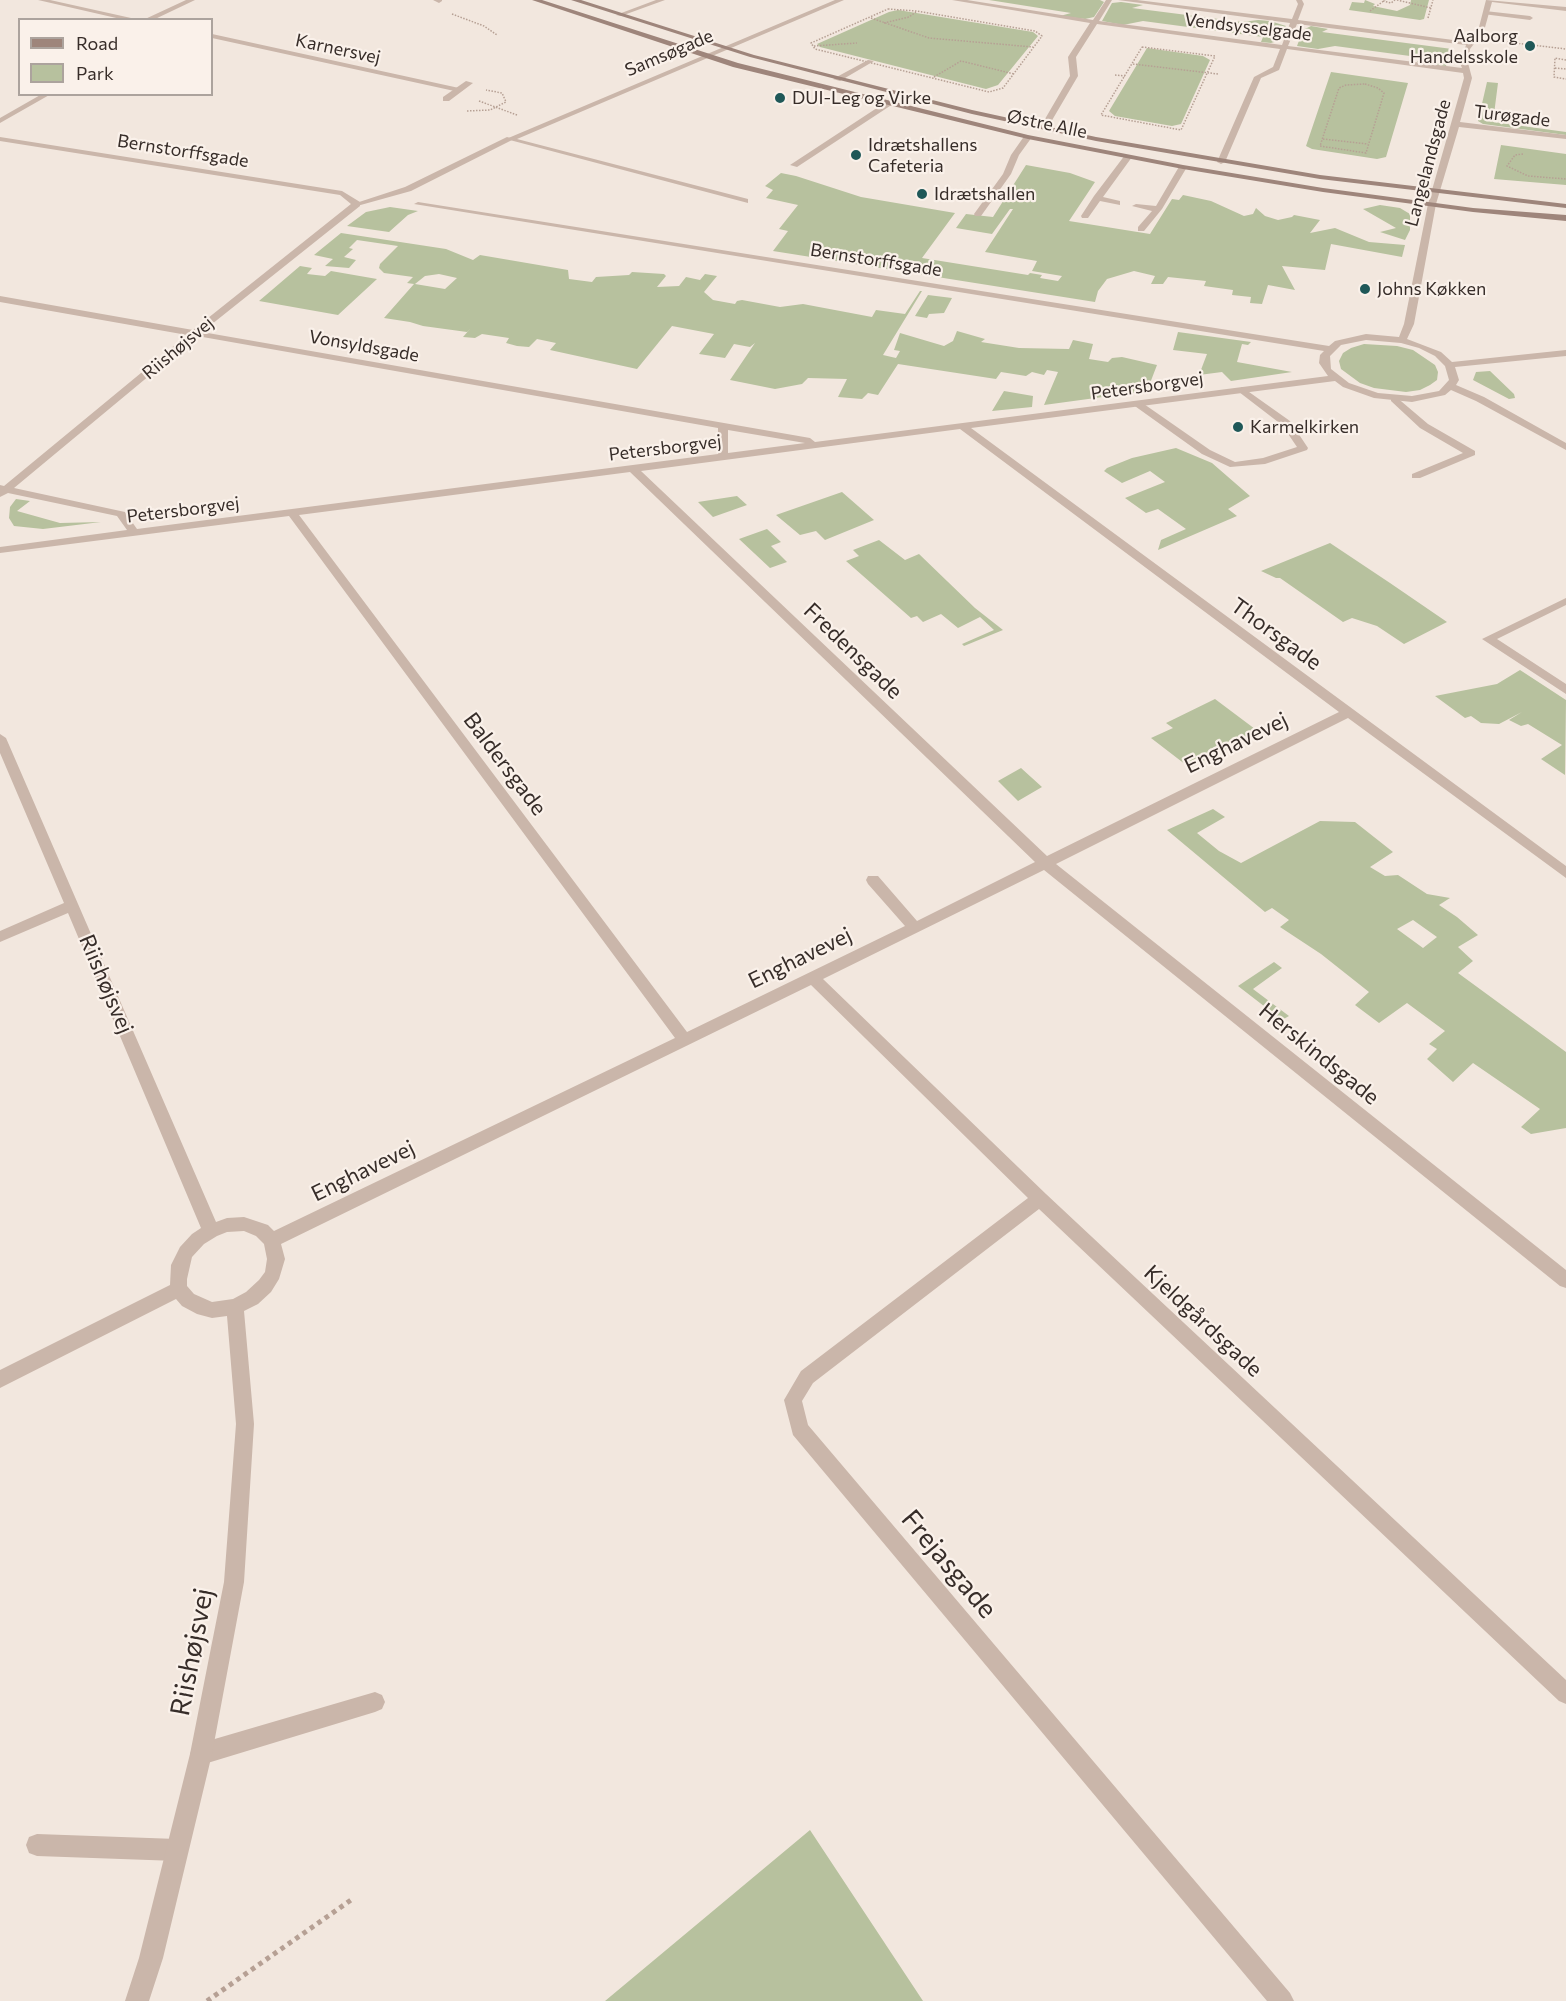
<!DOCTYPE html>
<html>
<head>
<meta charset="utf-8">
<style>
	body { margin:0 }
	#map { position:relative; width:1566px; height:2001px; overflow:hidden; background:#f2e7de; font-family:Commissioner,sans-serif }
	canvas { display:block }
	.legend { position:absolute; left:18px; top:18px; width:195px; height:78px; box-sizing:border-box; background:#faf1ea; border:2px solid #aca39d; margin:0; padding:8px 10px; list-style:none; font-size:18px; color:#372d29 }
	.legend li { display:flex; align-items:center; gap:12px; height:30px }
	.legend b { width:30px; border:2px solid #aca39d }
</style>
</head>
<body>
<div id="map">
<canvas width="1566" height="2001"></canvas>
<ul class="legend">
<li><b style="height:8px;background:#9e857b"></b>Road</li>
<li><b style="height:16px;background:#b7c19e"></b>Park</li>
</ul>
</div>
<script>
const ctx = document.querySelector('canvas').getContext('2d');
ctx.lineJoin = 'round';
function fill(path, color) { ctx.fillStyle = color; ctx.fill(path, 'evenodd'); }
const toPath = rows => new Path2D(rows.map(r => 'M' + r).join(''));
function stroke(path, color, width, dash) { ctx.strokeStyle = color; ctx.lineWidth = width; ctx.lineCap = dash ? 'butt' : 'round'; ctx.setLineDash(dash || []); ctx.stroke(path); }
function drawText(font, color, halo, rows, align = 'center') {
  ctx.font = font + ' Commissioner,sans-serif'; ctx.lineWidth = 4.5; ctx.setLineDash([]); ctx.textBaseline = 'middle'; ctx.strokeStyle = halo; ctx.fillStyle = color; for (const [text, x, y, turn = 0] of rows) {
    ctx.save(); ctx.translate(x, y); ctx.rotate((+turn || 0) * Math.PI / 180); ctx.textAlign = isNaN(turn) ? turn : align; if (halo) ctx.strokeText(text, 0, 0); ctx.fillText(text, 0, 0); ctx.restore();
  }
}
fill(toPath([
	[989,0,1100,0,1104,2,1094,17,1085,19,1060,16,1071,13],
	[1365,0,1375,4,1373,6,1397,11,1410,5,1411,0,1429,0,1424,19,1420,20,1349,10,1352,2,1364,3],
	[1121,2,1143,5,1132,8,1242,22,1258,20,1270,21,1286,26,1280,40,1271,43,1261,42,1263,37,1143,21,1123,25,1102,21,1112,3],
	[898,10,1033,32,1038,36,998,85,986,89,820,47,817,44,889,12],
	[1311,26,1328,29,1322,32,1452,49,1446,66,1418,63,1417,61,1425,60,1425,58,1335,46,1318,49,1297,46,1303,30],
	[1147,48,1203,56,1210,60,1181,124,1172,126,1115,116,1109,111],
	[1331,72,1408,83,1386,157,1377,159,1312,149,1306,146],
	[1487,82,1498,83,1493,122,1566,132,1566,135,1483,124,1478,121],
	[1501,145,1566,154,1566,185,1494,179],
	[1026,165,1070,173,1095,182,1069,221,1150,234,1172,199,1179,200,1183,195,1211,201,1244,216,1253,214,1256,208,1265,216,1278,220,1292,217,1294,215,1320,220,1310,233,1335,228,1369,242,1405,245,1402,257,1331,244,1325,270,1282,266,1295,290,1268,285,1262,304,1250,303,1251,297,1232,295,1233,290,1204,286,1206,281,1168,277,1163,284,1151,284,1155,276,1134,271,1107,279,1098,291,1095,302,773,251,788,231,779,229,798,205,766,198,773,190,765,186,781,173,796,176,861,197,955,213,922,258,1028,275,1030,273,1042,275,1040,278,1058,281,1062,276,1032,271,1037,261,985,252,1013,209,1010,209,992,234,956,228,966,214,993,217],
	[1380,205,1400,208,1410,214,1410,230,1405,240,1380,232,1396,228,1363,209],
	[390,207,418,211,408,215,389,232,347,226,366,212],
	[341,233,446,249,473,260,480,255,568,270,569,279,592,282,596,277,629,275,632,272,664,274,666,276,657,287,679,286,686,277,700,280,705,274,717,276,704,292,713,300,735,304,737,301,742,300,780,307,803,304,872,317,876,310,905,314,920,291,922,291,883,355,896,358,900,351,894,350,900,333,944,346,953,341,957,331,985,339,981,342,1019,348,1069,349,1073,340,1093,344,1089,359,1108,362,1112,358,1122,357,1157,365,1147,391,1044,405,1058,372,1047,370,1044,375,1032,372,1026,376,1001,372,996,379,898,364,878,395,868,393,862,399,838,397,847,379,808,378,802,384,775,389,730,380,755,343,750,347,734,344,725,358,699,354,714,334,672,326,637,369,550,350,556,343,537,339,529,347,517,346,506,343,509,338,482,334,475,338,463,337,470,329,467,332,423,326,410,322,384,318,414,284,407,283,413,277,384,273,379,268,380,264,398,246,357,240,349,248,353,249,344,257,356,260,349,268,325,266,333,259,314,255],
	[439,274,457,278,445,289,415,284,425,276],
	[300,266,312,268,307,274,325,276,331,271,377,279,338,315,259,301],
	[928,295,952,298,944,313,929,314,927,318,915,316],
	[1178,332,1251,342,1248,345,1242,344,1237,362,1292,372,1231,381,1222,372,1199,375,1207,354,1173,350],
	[1364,344,1397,346,1413,350,1435,365,1438,372,1437,380,1430,385,1420,390,1406,392,1374,388,1360,383,1341,369,1339,361,1343,353,1351,348],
	[1490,371,1514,394,1515,398,1509,399,1473,380,1476,372],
	[1004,391,1033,396,1032,407,992,411],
	[1176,448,1212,463,1250,496,1228,509,1237,516,1158,550,1161,540,1186,529,1158,509,1146,513,1125,498,1165,482,1150,471,1122,483,1104,471,1107,468,1132,458],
	[842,492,874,520,825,540,816,531,800,535,776,515],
	[737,496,747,505,713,517,698,502],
	[16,499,30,501,17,511,60,523,101,522,43,529,14,526,9,518,10,507],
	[767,529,781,542,771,546,787,562,770,568,739,539],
	[879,540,905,560,919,554,975,608,1003,630,964,646,962,644,994,630,980,617,958,628,941,614,923,622,917,616,911,618,846,561,859,556,853,550],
	[1330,543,1390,583,1447,622,1404,644,1377,626,1352,618,1343,622,1280,578,1276,578,1261,571],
	[1520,670,1566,700,1565,775,1541,759,1562,745,1528,724,1521,726,1509,720,1522,712,1499,724,1481,723,1471,716,1465,718,1435,696,1497,684],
	[1215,699,1259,732,1190,768,1151,738,1173,728,1166,723],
	[1021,768,1042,787,1018,801,998,781],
	[1213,809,1225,817,1197,833,1219,851,1241,863,1320,821,1355,822,1393,852,1370,867,1385,876,1398,875,1427,894,1450,898,1439,905,1457,917,1478,935,1458,947,1473,961,1458,973,1566,1052,1566,1128,1531,1134,1521,1127,1540,1109,1473,1063,1453,1082,1427,1059,1437,1049,1429,1044,1445,1031,1407,1003,1379,1023,1355,1005,1369,992,1321,954,1280,927,1289,920,1272,908,1265,912,1167,830],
	[1413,920,1437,937,1423,948,1397,929],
	[1274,962,1282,968,1253,989,1289,1016,1282,1020,1238,986],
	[810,1830,923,2001,605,2001]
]), '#b7c19e');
stroke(toPath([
	[1397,0,1431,8],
	[1383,1,1391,3,1395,0],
	[888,9,916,11,1035,31,1042,36,1003,88,989,92,815,49,811,43,888,9],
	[1370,11,1385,0],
	[452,14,484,26,497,35],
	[871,18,929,38,1033,47],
	[1428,18,1433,0],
	[884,23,909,17,916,12],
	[1498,41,1566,49],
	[814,46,857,43],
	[1142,47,1215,56,1181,130,1101,115,1142,47],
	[1566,60,1555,58,1554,77,1566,79],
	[1133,64,1218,74],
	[1555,68,1566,69],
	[1115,75,1125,76],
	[934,77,961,61,1014,74],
	[1365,84,1378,88,1384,93,1366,153,1320,146,1339,88,1346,85,1365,84],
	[479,101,517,115],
	[467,111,490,110,506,102,502,93,486,90],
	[1323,139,1368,144],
	[1523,154,1515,155,1507,166,1528,176,1566,179]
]), '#b6a094', 1.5, [1.5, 1.5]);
stroke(toPath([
	[207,2001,351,1900]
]), '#b6a094', 5, [4.5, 4.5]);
fill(toPath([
	[433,0,442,0,442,1,439,3,433,0],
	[1485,11,1530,16,1533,18,1530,20,1483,14,1485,11],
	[868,60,874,61,840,81,833,79,868,60],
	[466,81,473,83,449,101,443,101,443,97,466,81],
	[886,102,893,104,797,167,790,165,886,102],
	[1025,135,1032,137,1019,155,1011,174,981,216,975,216,974,214,1003,174,1011,155,1025,135],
	[507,137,514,139,411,191,357,206,353,204,405,187,507,137],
	[1125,155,1132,157,1103,197,1120,201,1120,205,1100,201,1088,218,1082,218,1081,216,1094,196,1125,155],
	[1180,165,1187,167,1162,209,1144,231,1138,231,1138,227,1152,211,1132,206,1136,204,1156,206,1180,165],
	[1242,387,1290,421,1308,448,1307,450,1265,464,1230,467,1202,454,1132,404,1141,402,1210,450,1235,462,1263,458,1297,447,1282,425,1239,392,1237,390,1242,387],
	[1395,396,1428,424,1475,451,1475,455,1420,478,1412,478,1412,474,1463,453,1420,428,1391,401,1391,397,1395,396],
	[1566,598,1566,605,1497,639,1566,684,1566,694,1482,639,1566,598],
	[375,1692,382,1695,385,1702,382,1709,375,1712,201,1765,193,1762,190,1754,193,1746,201,1743,375,1692],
	[37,1834,177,1839,185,1842,188,1850,185,1858,177,1861,37,1856,29,1853,26,1845,29,1837,37,1834]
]), '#cab6aa');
fill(toPath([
	[38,0,50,0,140,20,125,20,38,0],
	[186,0,195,0,153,20,143,20,186,0],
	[656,0,665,0,621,16,616,15,656,0],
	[835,0,844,0,517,139,748,199,748,203,506,139,835,0],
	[952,0,967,0,1093,20,1106,0,1112,0,1099,21,1282,45,1290,23,1118,0,1137,0,1292,19,1298,4,1296,0,1302,0,1304,4,1298,20,1469,42,1478,31,1486,0,1566,7,1566,11,1492,2,1484,31,1470,49,1468,63,1472,78,1460,122,1566,135,1566,139,1459,127,1436,204,1414,324,1407,339,1441,352,1452,362,1566,350,1566,356,1455,367,1459,380,1456,385,1484,397,1566,443,1566,450,1476,401,1451,390,1445,395,1412,402,1374,398,1343,387,1335,381,971,428,1566,866,1566,878,1348,718,1056,864,1566,1270,1566,1288,1560,1286,1044,870,823,979,1046,1194,1566,1680,1566,1704,1559,1701,1039,1209,813,1383,802,1401,808,1425,1290,1993,1294,2001,1267,2001,793,1435,784,1400,801,1371,1028,1198,811,985,281,1244,285,1259,279,1279,271,1292,258,1304,244,1311,254,1424,244,1582,212,1754,163,1958,149,2001,125,2001,139,1958,190,1754,224,1582,236,1424,227,1316,212,1318,197,1314,182,1306,176,1299,0,1388,0,1370,170,1285,171,1265,180,1247,192,1234,201,1228,68,913,0,942,0,931,64,903,0,753,0,734,6,738,216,1222,227,1218,244,1217,268,1225,274,1231,675,1038,289,516,0,553,0,547,127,530,117,516,8,493,0,497,0,485,4,486,187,335,0,302,0,296,193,330,351,204,340,195,0,141,0,137,342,191,360,202,360,206,202,332,810,438,815,442,1328,376,1319,363,1320,355,1324,351,414,204,418,202,1329,346,1335,341,1366,334,1399,337,1404,324,1428,204,1464,78,1463,73,1287,49,1279,70,1261,78,1225,162,1221,164,1217,162,1254,77,1273,67,1280,49,1097,24,1076,57,1078,76,1051,122,1038,129,1034,127,1045,119,1070,76,1068,57,1090,23,952,0],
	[1297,24,1466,45,1460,63,1462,68,1288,46,1297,24],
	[197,336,718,428,718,454,137,529,125,512,14,488,197,336],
	[1366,340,1401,343,1419,348,1435,356,1445,366,1449,380,1439,391,1412,396,1378,393,1349,383,1331,369,1330,356,1341,345,1366,340],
	[960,429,1339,712,1047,856,641,471,960,429],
	[728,430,805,443,728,453,728,430],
	[630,472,1035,862,917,921,878,876,868,876,866,880,868,884,905,926,687,1032,299,515,630,472],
	[244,1231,256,1236,264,1244,267,1259,265,1272,259,1280,246,1292,233,1299,212,1302,194,1294,187,1286,187,1279,192,1257,204,1244,217,1236,227,1232,244,1231],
	[212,34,459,88,463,90,459,92,212,38,212,34],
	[42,94,51,94,0,123,0,118,42,94]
]), '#cab6aa');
fill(toPath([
	[532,0,542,0,738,63,1028,135,1183,165,1323,188,1473,208,1566,215,1566,221,1473,212,1323,192,1183,169,1028,139,733,67,532,0],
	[571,0,581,0,754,55,972,110,1096,137,1320,175,1566,204,1566,208,1320,179,1096,141,972,114,750,57,571,0]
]), '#9e857b');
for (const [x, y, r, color] of [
	[1530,46,6,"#1f5858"],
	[780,98,6,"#1f5858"],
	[856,155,6,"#1f5858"],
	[922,194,6,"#1f5858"],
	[1365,289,6,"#1f5858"],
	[1238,427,6,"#1f5858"]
]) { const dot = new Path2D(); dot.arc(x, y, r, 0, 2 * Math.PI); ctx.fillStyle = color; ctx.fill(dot); stroke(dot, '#faf1ea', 2); }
drawText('18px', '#372d29', '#faf1ea', [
	["Vendsysselgade",1248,27,7],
	["Karnersvej",338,49,12],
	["Samsøgade",669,53,-23],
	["Turøgade",1512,116,7],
	["Østre Alle",1047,124,12],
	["Bernstorffsgade",183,151,9],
	["Langelandsgade",1428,163,-75],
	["Bernstorffsgade",876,260,9],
	["Vonsyldsgade",364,346,10],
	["Riishøjsvej",178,348,-40],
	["Petersborgvej",1147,386,-8],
	["Petersborgvej",665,448,-7],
	["Petersborgvej",183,510,-7]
]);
drawText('18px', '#372d29', '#faf1ea', [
	["Aalborg",1518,36,"right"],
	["Handelsskole",1518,57,"right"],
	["DUI-Leg og Virke",792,98],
	["Idrætshallens",868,145],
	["Cafeteria",868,166],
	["Idrætshallen",934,194],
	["Johns Køkken",1377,289],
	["Karmelkirken",1250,427]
], 'left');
drawText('22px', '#372d29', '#faf1ea', [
	["Thorsgade",1276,634,36],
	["Fredensgade",853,651,44],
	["Enghavevej",1236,743,-26],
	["Baldersgade",505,764,53],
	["Enghavevej",800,958,-26],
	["Riishøjsvej",106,984,67],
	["Herskindsgade",1319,1054,39],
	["Enghavevej",363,1171,-26],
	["Kjeldgårdsgade",1203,1321,43]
]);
drawText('27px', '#372d29', '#faf1ea', [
	["Frejasgade",949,1564,50],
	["Riishøjsvej",192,1652,-79]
]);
</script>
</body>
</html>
